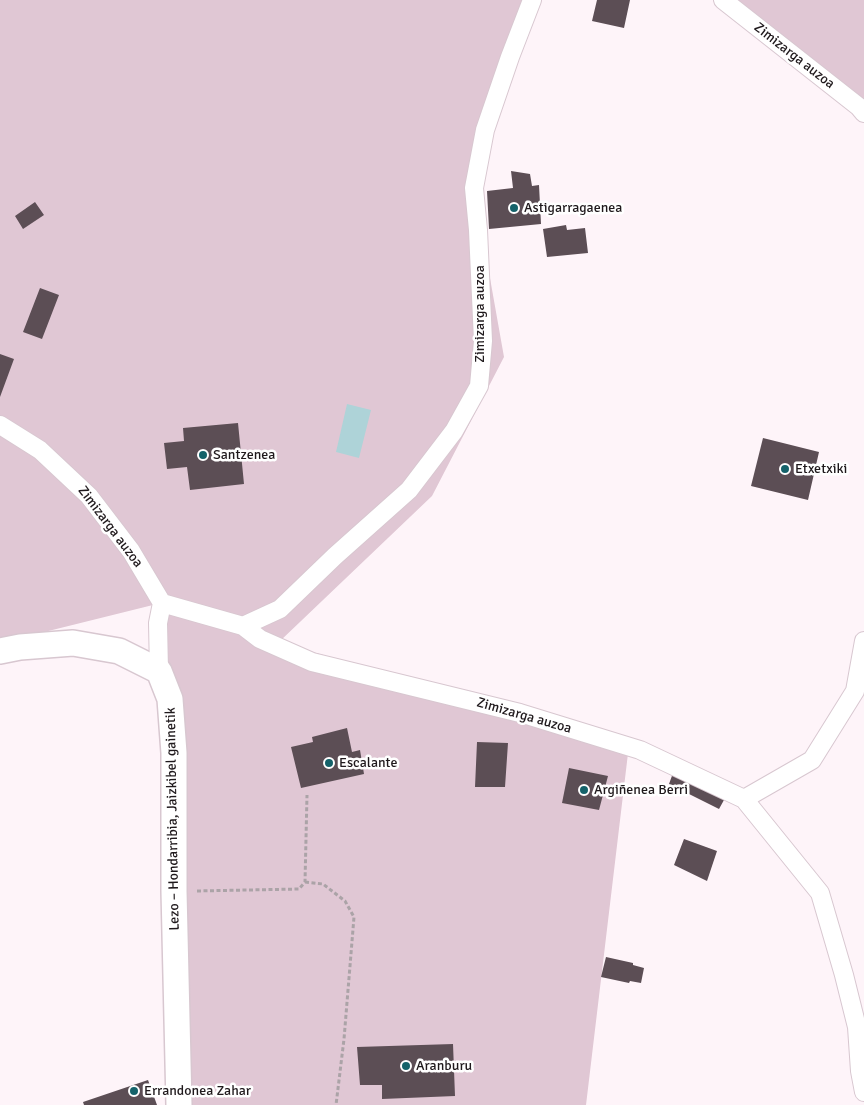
<!DOCTYPE html>
<html>
<head>
<meta charset="utf-8">
<style>
	body { margin:0 }
	canvas { display:block; background:#fef4f9 }
</style>
</head>
<body>
<canvas width="864" height="1105"></canvas>
<script>
const ctx = document.querySelector('canvas').getContext('2d');
ctx.lineJoin = 'round';
function fill(path, color) { ctx.fillStyle = color; ctx.fill(path, 'evenodd'); }
const toPath = rows => new Path2D(rows.map(r => 'M' + r).join(''));
function stroke(path, color, width, dash) { ctx.strokeStyle = color; ctx.lineWidth = width; ctx.lineCap = dash ? 'butt' : 'round'; ctx.setLineDash(dash || []); ctx.stroke(path); }
function drawText(font, color, halo, rows, align = 'center') {
  ctx.font = font + ' Signika,sans-serif'; ctx.lineWidth = 5; ctx.setLineDash([]); ctx.textBaseline = 'middle'; ctx.strokeStyle = halo; ctx.fillStyle = color; for (const [text, x, y, turn = 0] of rows) {
    ctx.save(); ctx.translate(x, y); ctx.rotate((+turn || 0) * Math.PI / 180); ctx.textAlign = isNaN(turn) ? turn : align; if (halo) ctx.strokeText(text, 0, 0); ctx.fillText(text, 0, 0); ctx.restore();
  }
}
fill(toPath([
	[0,0,539,0,474,188,504,357,432,496,279,642,629,745,586,1105,170,1105,161,603,0,643],
	[724,0,864,0,864,117]
]), '#e0c7d4');
fill(toPath([
	[347,404,371,410,359,458,336,452]
]), '#aed3d8');
fill(toPath([
	[597,0,630,0,624,28,592,21],
	[511,171,530,174,532,186,539,185,541,224,489,229,487,191,513,188],
	[35,202,44,215,23,229,15,216],
	[566,225,567,230,585,228,588,253,547,257,543,229],
	[40,288,59,295,42,339,23,332],
	[0,354,14,359,0,397],
	[238,423,244,484,190,490,187,467,167,469,164,443,184,441,183,428],
	[763,438,819,452,808,500,751,486],
	[347,728,352,752,360,750,364,774,301,788,291,747,313,742,312,737],
	[477,742,508,743,505,787,475,787],
	[569,768,608,776,599,810,562,803],
	[673,773,711,790,724,800,719,809,669,784],
	[684,839,717,851,707,881,674,865],
	[606,957,633,963,633,965,644,968,641,983,630,981,629,983,601,977],
	[453,1044,455,1096,382,1099,382,1085,360,1085,357,1047],
	[148,1080,157,1105,84,1105,83,1102]
]), '#5c4e55');
const street = toPath([
	[723,0,859,107,864,113],
	[0,425,40,450,89,496,131,551,162,603],
	[243,626,280,609,335,556,409,490,454,431,479,386,483,341,478,230,474,188,485,130,510,57,532,0],
	[159,671,158,623,162,603,243,626,260,639,312,662,520,713,640,750,744,799,812,760,855,691,864,641],
	[744,799,820,893,844,975,857,1027,860,1071,864,1092]
]);
const secondary = toPath([
	[0,651,20,647,73,643,119,651,159,671,170,699,174,753,174,891,179,1105]
]);
stroke(street, '#d8c7d0', 20);
stroke(secondary, '#d8c7d0', 28);
stroke(toPath([
	[305,882,323,884,345,901,354,917,344,1039,336,1105],
	[197,891,299,889,305,882,307,795]
]), '#aba3a7', 3, [4, 2.5]);
stroke(street, '#fff', 18);
stroke(secondary, '#fff', 25);
for (const [x, y, r, color] of [
	[514,208,5,"#14626a"],
	[203,455,5,"#14626a"],
	[785,469,5,"#14626a"],
	[329,763,5,"#14626a"],
	[584,790,5,"#14626a"],
	[406,1066,5,"#14626a"],
	[134,1091,5,"#14626a"]
]) { const dot = new Path2D(); dot.arc(x, y, r, 0, 2 * Math.PI); ctx.fillStyle = color; ctx.fill(dot); stroke(dot, '#fff', 2); }
drawText('14px', '#1f191c', '#fff', [
	["Zimizarga auzoa",794,56,38],
	["Zimizarga auzoa",480,314,-90],
	["Zimizarga auzoa",110,527,53],
	["Zimizarga auzoa",524,716,16],
	["Lezo – Hondarribia, Jaizkibel gainetik",173,819,-91]
]);
drawText('14px', '#1f191c', '#fff', [
	["Astigarragaenea",524,208],
	["Santzenea",213,455],
	["Etxetxiki",795,469],
	["Escalante",339,763],
	["Argiñenea Berri",594,790],
	["Aranburu",416,1066],
	["Errandonea Zahar",144,1091]
], 'left');
</script>
</body>
</html>
